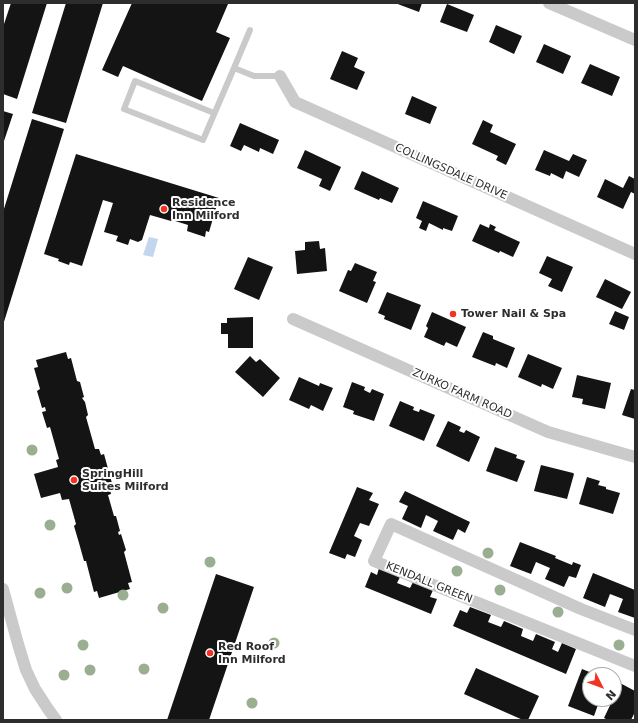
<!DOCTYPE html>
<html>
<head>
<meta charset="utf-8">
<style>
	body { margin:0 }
	#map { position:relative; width:638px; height:723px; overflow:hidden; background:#fff; font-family:"DejaVu Sans",sans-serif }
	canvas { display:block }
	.frame { position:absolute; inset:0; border:4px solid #2d2d2d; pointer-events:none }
	.north { position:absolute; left:582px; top:667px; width:40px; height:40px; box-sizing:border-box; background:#fff; border:1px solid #ababab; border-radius:50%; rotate:132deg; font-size:11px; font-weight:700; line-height:16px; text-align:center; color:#2d2d2d }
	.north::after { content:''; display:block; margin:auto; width:14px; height:18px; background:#f03322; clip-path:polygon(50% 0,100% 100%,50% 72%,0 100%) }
</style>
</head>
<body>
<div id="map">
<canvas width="638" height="723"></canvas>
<div class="frame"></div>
<div class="north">N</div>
</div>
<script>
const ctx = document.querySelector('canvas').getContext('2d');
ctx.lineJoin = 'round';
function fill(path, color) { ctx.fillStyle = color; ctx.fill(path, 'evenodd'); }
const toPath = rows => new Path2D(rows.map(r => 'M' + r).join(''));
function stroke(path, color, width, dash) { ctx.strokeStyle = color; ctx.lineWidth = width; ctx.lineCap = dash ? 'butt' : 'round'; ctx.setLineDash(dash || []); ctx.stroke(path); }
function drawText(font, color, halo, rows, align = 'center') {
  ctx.font = font + ' "DejaVu Sans",sans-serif'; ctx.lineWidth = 4; ctx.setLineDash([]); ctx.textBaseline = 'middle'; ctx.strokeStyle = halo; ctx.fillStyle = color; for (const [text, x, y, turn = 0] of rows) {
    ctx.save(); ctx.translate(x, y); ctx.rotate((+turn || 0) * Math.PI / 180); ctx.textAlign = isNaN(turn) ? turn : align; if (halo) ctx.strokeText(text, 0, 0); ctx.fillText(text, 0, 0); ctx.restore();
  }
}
fill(toPath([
	[149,237,158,239,153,257,143,255]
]), '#c3d6ed');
fill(toPath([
	[11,3,47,3,17,99,3,94,3,27],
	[66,3,103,3,66,123,32,113],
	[132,3,225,3,228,4,216,32,230,38,202,101,123,66,118,77,102,70],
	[395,3,422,3,419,12],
	[447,4,474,15,467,32,440,22],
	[496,25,522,36,514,54,489,42],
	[544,44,571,56,563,74,536,62],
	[342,51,358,58,354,67,365,72,357,90,330,79],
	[590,64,620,77,612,96,581,83],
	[412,96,437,107,430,124,405,114],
	[3,111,13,114,3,144],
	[32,119,64,129,3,325,3,212],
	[483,120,493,125,490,132,516,144,506,165,496,160,498,156,472,144],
	[240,123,279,140,273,154,260,148,259,152,244,145,241,151,230,146],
	[305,150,341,167,330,191,319,186,322,179,297,168],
	[544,150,569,161,573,154,587,160,579,177,566,171,563,179,551,173,550,176,535,170],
	[76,154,219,198,209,232,206,231,205,237,187,231,188,225,172,220,171,221,150,215,142,240,138,242,130,239,128,245,116,241,118,236,104,232,113,203,103,200,82,266,70,262,69,265,58,261,59,259,44,254],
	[362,171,399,188,392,203,380,198,379,200,354,189],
	[629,176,635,179,635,194,631,192,623,209,597,197,605,179,623,188],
	[423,201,458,216,452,231,443,228,443,230,429,223,426,231,419,228,422,221,416,218],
	[480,224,489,228,490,224,496,227,494,230,520,242,513,257,500,251,499,253,472,241],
	[319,241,320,249,325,248,327,271,297,274,295,251,305,250,305,242],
	[547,256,573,267,562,292,548,286,552,279,539,273],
	[248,257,273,267,259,300,234,289],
	[355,263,377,272,373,281,376,282,367,303,339,291,348,270,351,271],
	[605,279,631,292,622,309,596,297],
	[387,292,421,305,411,330,384,319,385,316,378,313],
	[615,311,629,317,624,330,609,324],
	[432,312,466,327,457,347,446,342,444,346,424,337,428,328,426,326],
	[253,317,253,348,228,348,228,334,221,334,221,323,227,323,227,318],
	[483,332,493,336,493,339,515,348,507,368,496,363,495,366,472,357],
	[66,352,68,359,71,358,77,381,80,382,84,397,82,398,85,402,88,415,86,417,95,449,99,449,101,455,104,454,113,487,110,488,111,494,108,495,114,516,116,516,120,531,118,532,119,535,121,534,126,550,124,552,132,582,128,583,130,589,99,598,97,591,94,592,86,561,84,561,79,543,74,526,76,524,69,499,62,500,60,493,41,498,34,474,58,467,56,460,59,459,50,427,47,428,42,412,46,411,45,407,42,408,37,391,40,389,34,368,38,367,36,360],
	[528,354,562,368,553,389,542,384,541,387,518,377],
	[250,356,256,362,260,359,280,378,263,397,235,372],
	[577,375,611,383,605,409,582,404,583,399,572,397],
	[299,377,319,386,320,383,333,388,323,411,311,405,309,409,289,400],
	[352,382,365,387,364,390,370,393,372,389,384,394,374,421,353,414,354,411,343,407],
	[631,389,635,390,635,419,622,415],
	[400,401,414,407,413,410,419,412,420,409,435,415,424,441,389,426],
	[448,421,461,427,459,431,464,433,466,430,480,437,469,462,436,446],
	[495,447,517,455,516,458,525,461,517,482,486,471],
	[541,465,573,473,574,474,567,499,534,491],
	[587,477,600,481,598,485,606,487,606,489,620,493,613,514,579,504],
	[357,487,373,493,369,500,379,504,369,526,360,523,354,536,362,540,355,557,347,554,345,559,329,553],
	[405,491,470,522,465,533,458,529,453,540,433,531,438,521,426,515,421,528,402,519,408,506,399,502],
	[520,542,556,556,555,558,572,565,573,562,581,565,576,578,569,576,564,587,545,579,550,568,536,562,531,574,510,566],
	[379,568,400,577,397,583,410,588,413,582,433,590,430,597,437,599,431,614,365,587,371,572,377,575],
	[593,573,635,590,635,618,618,612,623,599,610,594,605,607,583,598],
	[216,574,254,587,209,720,167,720],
	[470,607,491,615,488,622,501,627,504,621,523,629,521,636,533,641,536,634,555,642,552,649,558,652,562,643,576,649,566,674,453,626,460,610,467,613],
	[476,668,539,696,528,720,523,720,464,694],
	[582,669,597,675,590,675,590,699,600,699,594,716,568,706],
	[620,683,635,691,635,712,631,720,608,720,604,718,613,699,614,699,614,696]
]), '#141414');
stroke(toPath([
	[234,68,250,30],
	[214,113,135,81,124,109,203,140,234,68,254,76,280,76]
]), '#cacaca', 6);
stroke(toPath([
	[549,3,635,40],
	[280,76,295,102,635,254],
	[293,319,548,432,635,457],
	[3,589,18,644,26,670,35,689,48,709,56,720],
	[635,630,581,609,391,524,374,561,635,666]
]), '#cacaca', 12);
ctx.fillStyle = '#9aae92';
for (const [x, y] of [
	[32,450],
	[50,525],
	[488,553],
	[210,562],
	[457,571],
	[67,588],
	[500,590],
	[40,593],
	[123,595],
	[163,608],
	[558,612],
	[274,643],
	[83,645],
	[619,645],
	[144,669],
	[90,670],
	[64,675],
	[252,703]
]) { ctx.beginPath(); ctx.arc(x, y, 5.5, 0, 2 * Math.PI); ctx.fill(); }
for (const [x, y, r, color] of [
	[164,209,4,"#f03322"],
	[453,314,4,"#f03322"],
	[74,480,4,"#f03322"],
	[210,653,4,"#f03322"]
]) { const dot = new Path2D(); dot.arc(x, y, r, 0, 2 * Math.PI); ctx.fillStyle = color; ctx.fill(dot); stroke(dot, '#fff', 1.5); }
drawText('11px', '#2d2d2d', '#fff', [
	["COLLINGSDALE DRIVE",451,172,24],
	["ZURKO FARM ROAD",462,394,24],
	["KENDALL GREEN",429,583,22]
]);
drawText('bold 11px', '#2d2d2d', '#fff', [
	["Residence",172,203],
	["Inn Milford",172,216],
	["Tower Nail & Spa",461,314],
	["SpringHill",82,474],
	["Suites Milford",82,487],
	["Red Roof",218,647],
	["Inn Milford",218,660]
], 'left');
</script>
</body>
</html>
